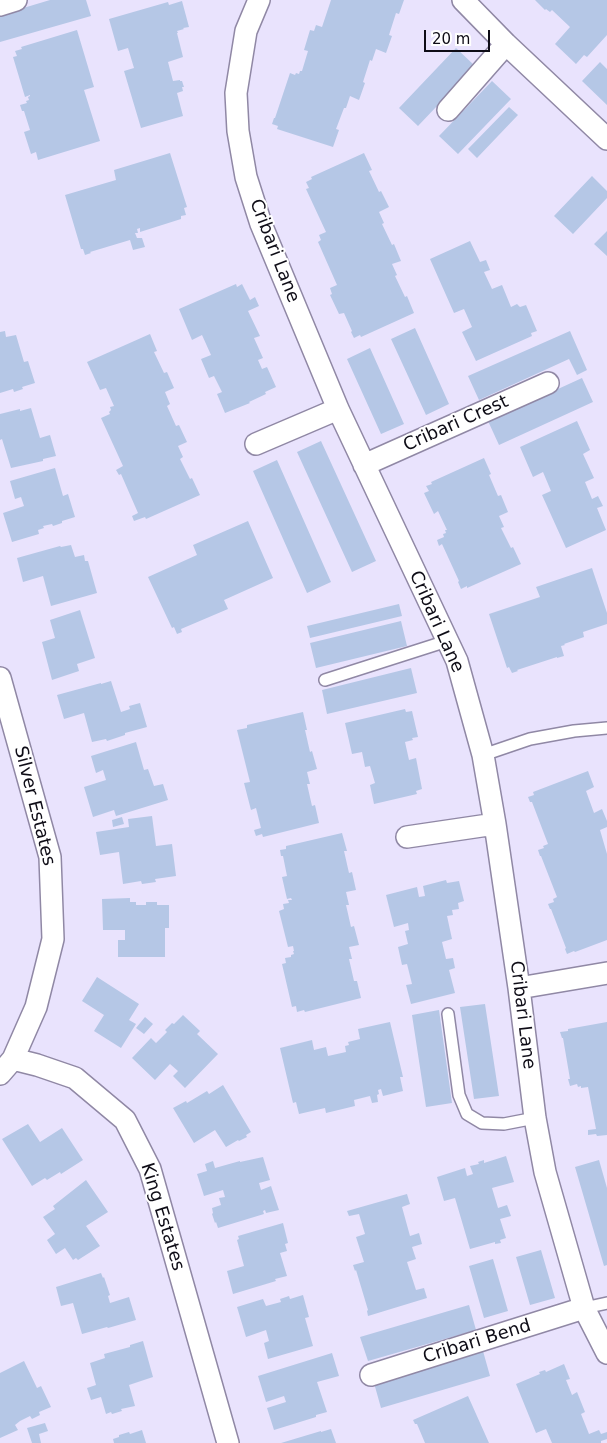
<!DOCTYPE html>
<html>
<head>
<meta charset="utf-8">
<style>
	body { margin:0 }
	#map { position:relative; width:607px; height:1443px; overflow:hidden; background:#e9e3fd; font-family:"DejaVu Sans",sans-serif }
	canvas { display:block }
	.scale { position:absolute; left:424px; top:30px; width:66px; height:22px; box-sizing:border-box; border:2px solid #0e0c16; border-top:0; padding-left:6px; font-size:15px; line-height:18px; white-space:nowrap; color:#0e0c16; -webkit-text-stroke:4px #fff; paint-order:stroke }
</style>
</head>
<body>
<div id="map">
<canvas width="607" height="1443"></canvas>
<div class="scale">20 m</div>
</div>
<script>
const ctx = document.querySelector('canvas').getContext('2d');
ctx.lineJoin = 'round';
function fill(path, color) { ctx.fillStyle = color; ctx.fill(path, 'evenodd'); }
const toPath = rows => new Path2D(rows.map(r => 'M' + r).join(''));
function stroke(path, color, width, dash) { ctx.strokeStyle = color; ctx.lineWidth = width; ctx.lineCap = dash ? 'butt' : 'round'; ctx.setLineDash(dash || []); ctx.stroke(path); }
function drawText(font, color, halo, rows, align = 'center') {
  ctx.font = font + ' "DejaVu Sans",sans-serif'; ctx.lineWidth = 4; ctx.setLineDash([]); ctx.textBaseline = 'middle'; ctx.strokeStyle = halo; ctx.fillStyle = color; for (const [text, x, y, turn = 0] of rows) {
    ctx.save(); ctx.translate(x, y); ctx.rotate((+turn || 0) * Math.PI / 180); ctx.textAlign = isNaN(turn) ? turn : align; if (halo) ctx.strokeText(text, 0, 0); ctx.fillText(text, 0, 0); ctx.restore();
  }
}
fill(toPath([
	[50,0,86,0,91,16,0,42,0,15],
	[331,0,404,0,399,14,396,13,389,35,392,36,386,53,376,49,372,61,370,60,363,82,365,83,359,100,350,96,346,108,344,108,336,129,339,130,333,147,277,129,278,126,272,124,274,118,275,118,290,73,295,75,296,73,299,74,300,71,302,71,308,51,304,50,310,30,314,31,316,25,322,27],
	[535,0,607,0,607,35,587,57,584,55,576,64,555,44,570,27,552,10,550,12,546,9,545,10],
	[182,1,189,27,183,28,184,29,177,31,178,33,177,33,183,57,168,62,173,81,180,80,180,81,182,81,184,87,182,87,183,91,177,93,183,116,141,128,124,71,134,68,128,48,118,51,109,19,168,2,169,5],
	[77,30,94,87,84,90,100,141,38,160,36,152,31,154,24,132,30,130,24,111,22,111,20,105,27,103,26,101,29,100,28,97,30,96,30,95,25,97,13,57,17,56,15,51,22,49,21,47],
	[456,48,475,66,418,126,399,108],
	[600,62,607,69,607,105,582,81],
	[492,81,511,99,458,154,439,136],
	[509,107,518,115,477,158,468,149],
	[170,153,187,207,184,208,186,215,181,216,181,219,140,232,140,228,137,229,138,233,135,233,137,238,142,238,145,247,133,250,130,240,90,252,91,253,85,255,83,249,81,249,65,195,116,180,114,170],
	[364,153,372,170,369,171,379,192,381,191,389,207,379,212,384,223,382,224,392,245,394,244,401,261,392,264,397,275,395,276,405,297,407,296,414,313,361,337,360,335,354,338,351,332,352,331,344,313,339,314,330,295,332,294,330,288,337,285,318,242,321,240,319,235,326,232,306,189,309,188,306,182,312,179,311,177],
	[592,176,607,191,607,198,573,234,554,216],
	[607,231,607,256,594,244],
	[470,241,480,262,486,260,490,270,484,272,492,289,502,285,511,307,517,304,520,307,526,305,537,331,531,333,532,336,476,361,462,332,472,327,464,309,454,313,430,259],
	[236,284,237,287,242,284,250,300,255,297,259,306,248,311,260,336,254,338,263,358,258,360,262,369,267,367,276,387,265,392,266,394,249,402,250,403,225,413,217,394,222,392,214,376,209,378,201,359,211,355,202,335,192,340,179,309],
	[415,328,449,404,426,415,391,339],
	[5,331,6,337,16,335,24,362,28,361,35,383,22,387,23,389,14,392,13,389,0,393,0,332],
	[570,331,587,370,577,375,569,359,479,400,468,376],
	[150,334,157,351,154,352,164,373,167,372,174,388,165,392,170,404,167,406,176,426,179,425,187,442,178,446,183,457,180,459,190,479,192,478,200,495,146,519,145,517,134,521,132,516,138,513,121,474,119,475,116,470,123,466,101,418,110,414,109,412,111,410,110,407,114,406,106,388,100,390,87,362],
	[370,348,404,424,381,434,347,359],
	[582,378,593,402,499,445,488,421],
	[31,408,40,438,50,435,56,456,43,459,43,461,11,468,2,439,0,440,0,414,20,409,20,411],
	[577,421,590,450,583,454,594,478,585,482,592,499,598,496,603,506,597,508,606,530,566,548,542,495,551,491,543,472,533,477,520,447],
	[321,441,376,561,352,572,297,452],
	[484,458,491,474,489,475,498,496,501,495,508,512,499,516,504,527,501,528,511,548,513,547,521,564,467,588,467,586,461,589,458,582,459,581,442,544,439,546,437,540,444,537,443,534,446,533,445,530,447,530,438,511,434,514,424,493,429,491,426,486,432,484,431,482],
	[277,460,331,582,307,593,253,471],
	[55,468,63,496,68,494,75,517,62,521,62,523,53,526,52,524,43,526,44,528,38,530,39,534,12,542,3,513,24,506,21,497,15,499,10,481],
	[248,521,273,578,224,600,228,609,181,629,182,632,177,634,174,627,172,628,148,577,197,555,193,545],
	[71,545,75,557,84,555,85,561,88,561,97,593,51,606,43,576,23,582,17,558,60,546,61,547],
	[592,568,607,613,607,624,583,632,584,637,564,644,565,645,561,646,564,656,557,658,557,657,517,670,518,671,512,673,509,667,507,668,489,614,540,597,536,587],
	[399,604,402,616,310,638,307,626],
	[80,610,95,658,77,664,79,671,52,680,42,642,55,638,50,620],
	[401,621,407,646,316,668,310,643],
	[411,668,417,693,327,714,322,690],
	[111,681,121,712,130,709,129,706,140,703,147,727,125,733,125,735,107,741,106,739,92,742,84,713,64,719,57,695,101,683,101,684],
	[405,709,406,712,412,711,418,737,412,738,413,740,405,742,409,760,416,758,422,789,416,791,417,794,374,804,370,785,375,783,370,766,365,767,362,752,352,754,345,723],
	[303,712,307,730,305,730,310,752,312,751,317,769,307,772,310,784,307,784,312,806,315,805,319,823,263,837,262,834,256,836,254,830,261,828,256,808,251,810,244,783,250,782,237,730,247,728,247,725],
	[136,742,144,770,148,769,154,786,163,784,168,800,116,816,114,810,93,817,84,787,106,780,103,770,96,773,91,756],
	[588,771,594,787,586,791,594,813,602,809,607,821,607,827,600,830,607,854,607,940,575,952,574,951,567,954,565,949,566,948,551,909,550,909,548,904,554,902,553,899,557,897,541,856,540,856,538,850,544,848,543,846,548,844,532,802,530,802,528,797,534,795,533,792],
	[152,816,156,846,172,844,176,876,155,879,156,882,142,884,141,881,123,884,119,852,100,855,96,832,129,827,128,819],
	[122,817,124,824,113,827,112,820],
	[342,833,347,851,344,851,349,873,352,872,356,890,346,892,349,905,346,905,351,927,354,926,359,945,349,947,352,959,349,959,354,981,357,981,361,998,305,1012,304,1010,297,1012,296,1006,292,1007,282,964,286,963,285,958,291,957,291,955,294,954,293,951,294,951,293,946,288,947,279,911,284,909,283,904,289,903,288,900,292,900,291,898,287,899,282,877,287,876,283,856,281,856,280,850,286,849,286,846],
	[446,880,447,883,459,881,464,901,458,903,459,909,452,910,453,915,447,916,452,939,442,942,446,959,453,958,455,968,449,970,455,993,411,1004,406,985,412,984,407,964,402,965,398,947,408,944,405,931,409,930,408,923,394,927,386,895,417,887,419,897,425,896,423,886],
	[130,898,130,902,136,902,136,905,146,905,146,902,157,902,157,905,169,905,169,928,165,928,165,957,118,957,118,940,125,940,125,930,103,930,102,899],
	[97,977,139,1004,129,1020,136,1024,121,1048,94,1031,104,1015,82,1001],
	[485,1004,499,1096,474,1099,460,1007],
	[439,1010,452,1103,426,1107,412,1015],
	[183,1015,200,1031,197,1034,218,1054,185,1088,173,1076,178,1071,170,1064,155,1080,132,1058,151,1038,156,1043,167,1032,165,1030,172,1023,174,1024],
	[145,1017,153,1024,144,1034,136,1028],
	[390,1022,403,1077,400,1077,403,1091,383,1096,381,1089,378,1090,379,1094,377,1095,378,1102,372,1103,370,1096,354,1100,355,1106,326,1113,325,1108,299,1114,296,1102,293,1103,280,1048,312,1040,314,1050,326,1047,328,1056,346,1052,345,1046,349,1045,348,1042,360,1039,358,1029],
	[607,1022,607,1135,597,1136,596,1134,588,1135,588,1130,596,1129,588,1087,581,1088,581,1086,578,1087,577,1084,570,1086,568,1079,570,1079,563,1038,562,1038,560,1032,568,1031,568,1029],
	[223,1085,251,1132,246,1135,247,1137,239,1141,238,1140,226,1147,215,1130,194,1143,173,1108,186,1101,187,1103,207,1091,209,1094],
	[28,1124,40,1142,62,1128,83,1160,61,1174,60,1172,47,1180,45,1178,32,1186,2,1139],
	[506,1156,514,1182,492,1188,498,1208,507,1205,511,1216,500,1219,506,1238,500,1240,501,1243,495,1244,495,1242,470,1249,455,1198,444,1201,437,1177,465,1168,467,1176,473,1174,470,1166,479,1164,478,1162,484,1160,484,1163],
	[263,1157,270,1180,259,1183,261,1190,271,1186,279,1210,266,1213,265,1210,263,1211,264,1214,218,1228,216,1222,215,1223,212,1214,213,1213,212,1208,221,1205,219,1198,225,1197,223,1190,204,1196,197,1174,207,1171,205,1164,213,1161,215,1168,240,1161,240,1162],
	[599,1160,607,1188,607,1265,604,1266,575,1167],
	[86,1180,108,1212,86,1226,100,1246,78,1260,76,1258,73,1260,65,1248,56,1254,47,1240,55,1234,43,1217,55,1209,53,1206],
	[407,1194,410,1204,402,1207,410,1236,419,1233,422,1244,412,1247,416,1259,407,1262,416,1290,424,1288,427,1298,368,1316,367,1311,368,1310,356,1270,355,1271,353,1265,364,1262,356,1237,365,1234,359,1214,349,1216,347,1211],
	[283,1223,288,1243,285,1244,287,1251,280,1253,287,1276,275,1279,276,1281,233,1294,227,1271,244,1266,237,1240,239,1239,238,1236],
	[541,1250,555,1298,530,1305,516,1257],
	[493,1259,508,1311,484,1318,469,1266],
	[101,1273,103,1278,104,1277,110,1295,108,1296,110,1303,129,1297,136,1320,108,1328,107,1327,82,1334,73,1303,61,1306,56,1287],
	[303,1295,309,1317,305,1318,313,1346,268,1359,264,1343,269,1341,266,1330,246,1337,237,1307,263,1299,266,1306,281,1302,280,1299,289,1296,290,1299],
	[469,1305,476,1330,368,1361,360,1337],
	[143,1341,153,1377,129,1385,135,1406,121,1409,122,1411,112,1414,111,1412,106,1414,101,1397,91,1400,87,1388,96,1385,90,1363,105,1358,104,1354,130,1347,130,1345],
	[483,1351,490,1376,381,1408,374,1383],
	[332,1353,339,1376,317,1382,327,1412,316,1415,316,1417,274,1430,267,1408,286,1402,284,1396,266,1402,258,1376],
	[24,1361,37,1388,41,1386,51,1407,39,1412,40,1415,32,1419,30,1416,20,1421,15,1425,18,1430,0,1438,0,1373],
	[564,1364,570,1379,566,1380,572,1395,577,1392,585,1412,581,1414,589,1434,599,1430,601,1434,607,1432,607,1439,601,1441,601,1443,552,1443,546,1429,536,1433,516,1384,540,1374,539,1372,545,1370,546,1372],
	[468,1396,489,1443,425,1443,417,1424,415,1424,413,1420],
	[45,1423,48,1431,39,1434,41,1443,32,1443,27,1428],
	[331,1429,336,1443,281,1443,321,1431,321,1432],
	[142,1430,146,1443,114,1443,113,1439,119,1437,119,1435,129,1432,130,1434]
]), '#b5c7e6');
const service = toPath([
	[325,680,447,641],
	[483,755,530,739,574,731,607,728],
	[448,1014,459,1095,467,1114,482,1123,504,1124,535,1118],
	[584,1308,607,1303]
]);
const minor = toPath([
	[259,0,246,31,236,93,238,131,246,177,261,224,338,409,457,661,483,755,495,824,519,988,535,1118,545,1172,584,1308,607,1353],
	[463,0,506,44,607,139],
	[0,5,16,0],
	[448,110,506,44],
	[256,444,338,409],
	[364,465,548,383],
	[0,678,50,857,53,939,36,1007,13,1059,0,1074],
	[407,837,495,824],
	[519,988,607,973],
	[13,1059,37,1065,75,1078,125,1120,150,1169,228,1443],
	[371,1375,584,1308]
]);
stroke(service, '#9088a5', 14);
stroke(minor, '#9088a5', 24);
stroke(service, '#fff', 11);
stroke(minor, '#fff', 21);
drawText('18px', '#0e0c16', '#fff', [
	["Cribari Lane",274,251,69],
	["Cribari Crest",456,424,-24],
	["Cribari Lane",436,622,66],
	["Silver Estates",34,806,76],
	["Cribari Lane",522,1015,83],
	["King Estates",162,1217,73],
	["Cribari Bend",477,1342,-17]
]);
</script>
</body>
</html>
